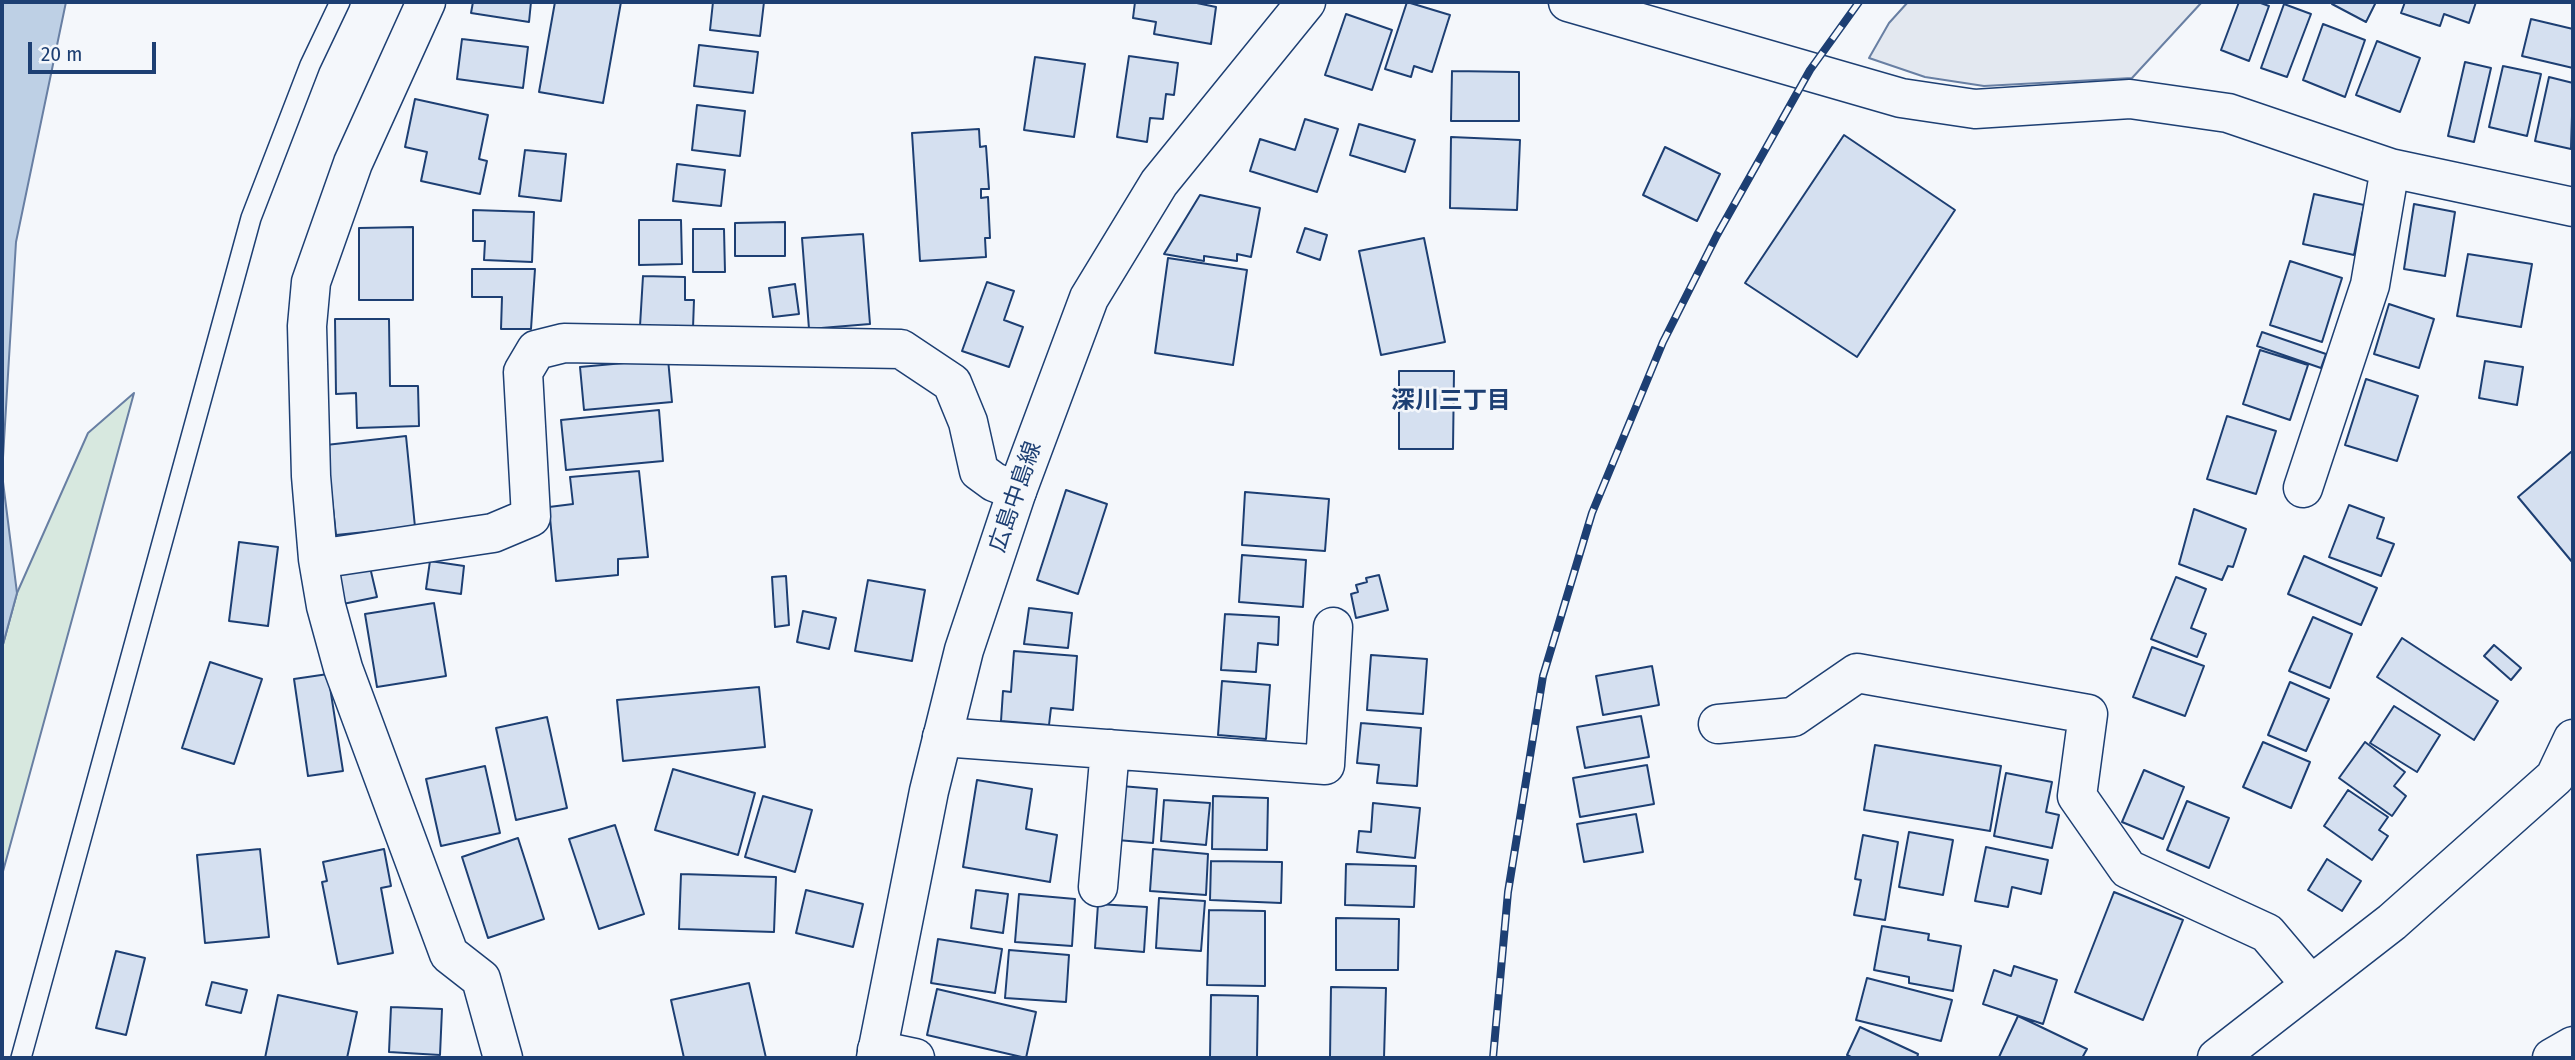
<!DOCTYPE html>
<html>
<head>
<meta charset="utf-8">
<style>
	body { margin:0 }
	#map { position:relative; width:2575px; height:1060px; overflow:hidden; background:#f4f7fb; font-family:"Fira Sans Condensed",sans-serif }
	canvas { display:block }
	.frame { position:absolute; inset:0; border:4px solid #1d3f73; pointer-events:none }
	.scale { position:absolute; left:28px; top:42px; width:128px; height:32px; box-sizing:border-box; border:4px solid #1d3f73; border-top:0; padding-left:9px; font-size:21px; line-height:24px; white-space:nowrap; color:#1d3f73; -webkit-text-stroke:5px #f4f7fb; paint-order:stroke }
</style>
</head>
<body>
<div id="map">
<canvas width="2575" height="1060"></canvas>
<div class="frame"></div>
<div class="scale">20 m</div>
</div>
<script>
const ctx = document.querySelector('canvas').getContext('2d');
ctx.lineJoin = 'round';
function fill(path, color) { ctx.fillStyle = color; ctx.fill(path, 'evenodd'); }
const toPath = rows => new Path2D(rows.map(r => 'M' + r).join(''));
function stroke(path, color, width, dash) { ctx.strokeStyle = color; ctx.lineWidth = width; ctx.lineCap = dash ? 'butt' : 'round'; ctx.setLineDash(dash || []); ctx.stroke(path); }
function drawText(font, color, halo, rows, align = 'center') {
  ctx.font = font + ' "Fira Sans Condensed","Noto Sans JP",sans-serif'; ctx.lineWidth = 5; ctx.setLineDash([]); ctx.textBaseline = 'middle'; ctx.strokeStyle = halo; ctx.fillStyle = color; for (const [text, x, y, turn = 0] of rows) {
    ctx.save(); ctx.translate(x, y); ctx.rotate((+turn || 0) * Math.PI / 180); ctx.textAlign = isNaN(turn) ? turn : align; if (halo) ctx.strokeText(text, 0, 0); ctx.fillText(text, 0, 0); ctx.restore();
  }
}
const green = toPath([
	[134,393,2,875,2,648,17,593,88,433,134,393]
]);
fill(green, '#d7e8df');
stroke(green, '#687fa3', 2);
const parking = toPath([
	[1908,2,2202,2,2132,78,1984,86,1925,77,1869,58,1889,23,1908,2]
]);
fill(parking, '#e3e8f0');
stroke(parking, '#687fa3', 2);
const water = toPath([
	[2,2,66,2,16,242,2,474,17,593,2,648,2,2]
]);
fill(water, '#bed0e5');
stroke(water, '#687fa3', 2);
const building = toPath([
	[473,2,531,2,529,22,471,13,473,2],
	[555,2,621,2,603,103,539,92,555,2],
	[713,2,764,2,760,36,710,30,713,2],
	[1135,2,1192,2,1216,7,1211,44,1154,34,1156,22,1133,18,1135,2],
	[1407,2,1450,15,1432,72,1414,66,1411,77,1385,69,1407,2],
	[2239,2,2258,2,2269,6,2249,61,2221,50,2239,2],
	[2333,2,2376,2,2366,22,2332,4,2333,2],
	[2405,2,2476,2,2469,23,2444,14,2440,26,2401,13,2405,2],
	[2284,4,2311,14,2287,77,2261,68,2284,4],
	[1346,14,1392,30,1372,90,1325,75,1346,14],
	[2531,19,2573,29,2573,68,2522,56,2531,19],
	[2323,24,2365,40,2345,97,2303,80,2323,24],
	[462,39,528,47,523,88,457,79,462,39],
	[2377,41,2420,58,2400,112,2356,95,2377,41],
	[699,45,758,52,753,93,694,86,699,45],
	[1129,56,1178,63,1174,95,1166,94,1163,119,1150,118,1147,142,1117,137,1129,56],
	[1035,57,1085,64,1074,137,1024,130,1035,57],
	[2465,62,2491,68,2474,142,2448,136,2465,62],
	[2503,66,2541,74,2527,136,2489,127,2503,66],
	[1452,71,1519,72,1519,121,1451,121,1452,71],
	[2549,77,2573,83,2571,149,2535,141,2549,77],
	[415,99,488,115,479,159,487,161,480,194,421,181,427,152,405,147,415,99],
	[697,105,745,111,740,156,692,150,697,105],
	[1305,119,1338,129,1317,192,1250,171,1260,139,1295,150,1305,119],
	[1359,124,1415,140,1405,172,1350,155,1359,124],
	[979,129,980,147,986,146,989,189,981,189,981,198,988,197,990,238,985,238,986,257,920,261,912,133,979,129],
	[1844,135,1955,210,1857,357,1745,283,1844,135],
	[1451,137,1520,140,1517,210,1450,208,1451,137],
	[1665,147,1720,174,1697,221,1643,195,1665,147],
	[525,150,566,154,561,201,519,196,525,150],
	[677,164,725,170,721,206,673,201,677,164],
	[2314,194,2364,205,2354,255,2303,244,2314,194],
	[1200,195,1260,208,1251,257,1237,254,1237,261,1204,256,1204,261,1164,254,1200,195],
	[2414,204,2455,212,2445,276,2404,269,2414,204],
	[473,210,534,212,532,262,484,260,485,241,473,241,473,210],
	[639,220,681,220,682,264,639,265,639,220],
	[785,222,785,256,735,256,735,223,785,222],
	[413,227,413,300,359,300,359,228,413,227],
	[1305,228,1327,235,1320,260,1297,252,1305,228],
	[693,229,724,229,725,272,693,272,693,229],
	[863,234,870,324,809,329,802,238,863,234],
	[1424,238,1445,342,1381,355,1359,251,1424,238],
	[2468,254,2532,264,2521,327,2457,316,2468,254],
	[1168,258,1247,270,1233,365,1155,353,1168,258],
	[2290,261,2342,278,2322,342,2270,325,2290,261],
	[472,269,535,269,531,329,501,329,502,297,472,297,472,269],
	[643,276,685,277,685,300,694,300,693,328,640,326,643,276],
	[987,282,1014,291,1004,320,1023,327,1009,367,962,351,987,282],
	[795,284,799,314,773,317,769,288,795,284],
	[2389,304,2434,319,2419,368,2374,354,2389,304],
	[335,319,389,319,390,386,418,386,419,426,357,428,356,393,336,394,335,319],
	[2262,332,2326,354,2321,368,2257,346,2262,332],
	[2260,350,2308,365,2290,420,2243,404,2260,350],
	[668,359,672,402,584,410,580,367,668,359],
	[2485,361,2523,367,2517,405,2479,398,2485,361],
	[1399,371,1454,371,1453,449,1399,449,1399,371],
	[2366,379,2418,396,2397,461,2345,445,2366,379],
	[659,410,663,461,566,470,561,420,659,410],
	[2227,416,2276,431,2256,494,2207,479,2227,416],
	[406,436,415,527,336,535,326,445,406,436],
	[2571,452,2573,454,2573,563,2518,497,2571,452],
	[639,471,648,557,618,559,618,575,556,581,549,507,573,504,570,477,639,471],
	[1066,490,1107,504,1078,594,1037,580,1066,490],
	[1245,492,1329,499,1325,551,1242,545,1245,492],
	[2349,505,2384,518,2377,538,2394,544,2381,576,2329,557,2349,505],
	[2194,509,2246,529,2233,567,2228,566,2222,580,2179,564,2194,509],
	[239,542,278,547,268,626,229,621,239,542],
	[1242,555,1306,560,1303,607,1239,602,1242,555],
	[2304,556,2377,588,2361,625,2288,594,2304,556],
	[430,561,464,566,461,594,426,589,430,561],
	[369,563,377,597,343,604,336,570,369,563],
	[1379,575,1388,610,1356,618,1351,594,1358,592,1356,585,1367,582,1366,578,1379,575],
	[786,576,789,625,775,627,772,577,786,576],
	[2176,577,2206,589,2191,628,2206,634,2197,657,2151,639,2176,577],
	[868,580,925,590,912,661,855,651,868,580],
	[434,603,446,676,377,687,365,614,434,603],
	[1029,608,1072,613,1068,648,1024,644,1029,608],
	[803,611,836,618,829,649,797,642,803,611],
	[1225,614,1279,617,1278,645,1258,643,1256,672,1221,670,1225,614],
	[2313,617,2352,634,2330,688,2289,671,2313,617],
	[2402,638,2498,701,2474,740,2377,677,2402,638],
	[2494,645,2521,668,2511,680,2484,656,2494,645],
	[2152,647,2204,666,2185,716,2133,697,2152,647],
	[1014,651,1077,656,1073,710,1051,708,1049,725,1001,721,1003,691,1011,692,1014,651],
	[1371,655,1427,659,1423,714,1367,710,1371,655],
	[210,662,262,679,234,764,182,748,210,662],
	[1652,666,1659,705,1603,715,1596,676,1652,666],
	[328,674,343,771,308,776,294,679,328,674],
	[1222,681,1270,685,1266,739,1218,735,1222,681],
	[2290,682,2329,699,2306,751,2268,735,2290,682],
	[759,687,765,747,623,761,617,700,759,687],
	[2394,706,2440,735,2417,772,2370,743,2394,706],
	[1641,716,1649,757,1585,768,1577,727,1641,716],
	[547,717,567,808,516,820,496,728,547,717],
	[1361,723,1421,728,1417,786,1377,783,1379,765,1357,763,1361,723],
	[2263,742,2310,762,2291,808,2243,787,2263,742],
	[2365,742,2405,772,2394,786,2406,796,2392,816,2339,778,2365,742],
	[1875,745,2001,766,1990,831,1864,810,1875,745],
	[1647,765,1654,804,1580,817,1573,778,1647,765],
	[485,766,500,833,441,846,426,779,485,766],
	[673,769,755,793,738,855,655,830,673,769],
	[2144,770,2184,787,2163,839,2122,822,2144,770],
	[2006,773,2052,782,2046,812,2059,815,2052,848,1994,836,2006,773],
	[977,780,1032,789,1026,829,1057,835,1050,882,963,867,977,780],
	[1121,786,1157,789,1153,843,1117,840,1121,786],
	[2348,790,2388,817,2379,830,2388,836,2372,860,2324,826,2348,790],
	[763,796,812,810,795,872,745,857,763,796],
	[1213,796,1268,798,1267,850,1212,849,1213,796],
	[1164,800,1210,803,1206,845,1161,841,1164,800],
	[2187,801,2229,818,2209,868,2167,850,2187,801],
	[1373,803,1420,808,1415,858,1357,852,1359,831,1371,832,1373,803],
	[1636,814,1643,852,1584,862,1577,824,1636,814],
	[615,825,644,914,599,929,569,839,615,825],
	[1909,832,1953,840,1943,895,1899,887,1909,832],
	[1863,835,1898,842,1885,920,1854,915,1861,880,1855,879,1863,835],
	[518,838,544,919,488,938,462,857,518,838],
	[1986,847,2048,860,2041,894,2012,887,2008,907,1975,901,1986,847],
	[260,849,269,937,205,943,197,855,260,849],
	[384,849,391,886,381,888,393,953,338,964,322,882,327,881,323,862,384,849],
	[1153,849,1208,854,1206,895,1150,891,1153,849],
	[2327,859,2361,881,2342,911,2308,890,2327,859],
	[1211,861,1282,862,1281,903,1210,900,1211,861],
	[1346,864,1416,866,1414,907,1345,905,1346,864],
	[681,874,776,877,774,932,679,929,681,874],
	[806,890,863,904,853,947,796,933,806,890],
	[976,890,1008,894,1003,933,971,928,976,890],
	[2114,892,2183,920,2143,1020,2075,992,2114,892],
	[1019,894,1075,899,1072,946,1015,942,1019,894],
	[1159,898,1205,901,1201,951,1156,948,1159,898],
	[1098,904,1147,907,1144,952,1095,948,1098,904],
	[1209,910,1265,911,1265,986,1207,985,1209,910],
	[1336,918,1399,919,1398,970,1336,970,1336,918],
	[1882,926,1929,934,1928,940,1961,946,1953,991,1909,983,1909,977,1874,970,1882,926],
	[938,939,1002,949,995,993,931,983,938,939],
	[1009,950,1069,955,1066,1002,1005,998,1009,950],
	[116,951,145,958,126,1035,96,1028,116,951],
	[2014,966,2057,980,2043,1024,1983,1004,1994,970,2011,976,2014,966],
	[1867,978,1952,1000,1941,1041,1856,1020,1867,978],
	[212,982,247,990,241,1013,206,1005,212,982],
	[749,983,766,1058,684,1058,671,1000,749,983],
	[1331,987,1386,988,1384,1058,1330,1058,1331,987],
	[937,989,1036,1012,1026,1058,927,1035,937,989],
	[278,995,357,1012,347,1058,265,1058,278,995],
	[1211,995,1258,996,1257,1058,1210,1058,1211,995],
	[391,1007,442,1009,440,1055,389,1052,391,1007],
	[2018,1016,2087,1049,2082,1058,1999,1057,2018,1016],
	[1860,1027,1918,1054,1917,1058,1853,1058,1847,1055,1860,1027]
]);
fill(building, '#d5e0f0');
stroke(building, '#1d3f73', 2);
const lane = toPath([
	[21,1058,251,218,310,65,340,2]
]);
const street = toPath([
	[426,2,353,163,311,282,307,326,311,476,318,559,326,606,343,668,449,954,481,979,503,1058],
	[1568,2,1901,98,1975,109,2130,99,2228,113,2390,168,2573,207],
	[2303,488,2370,285,2390,168],
	[318,559,493,533,531,517,523,372,536,350,564,343,901,349,952,383,968,422,979,471,994,482,1017,491],
	[1718,724,1793,717,1857,673,2088,714,2077,796,2128,869,2267,933,2311,985],
	[942,737,1325,765,1333,627],
	[1098,887,1110,749],
	[877,1050,915,1058],
	[2217,1058,2392,922,2555,777,2573,739]
]);
const secondary = toPath([
	[2552,1058,2573,1046]
]);
const primary = toPath([
	[876,1058,929,791,964,650,1017,491,1089,298,1159,183,1306,2]
]);
stroke(lane, '#1d3f73', 22);
stroke(street, '#1d3f73', 41);
stroke(secondary, '#1d3f73', 41);
stroke(primary, '#1d3f73', 41);
stroke(lane, '#f4f7fb', 19);
stroke(street, '#f4f7fb', 38);
stroke(secondary, '#f4f7fb', 38);
stroke(primary, '#f4f7fb', 38);
const rail = toPath([
	[1493,1058,1508,892,1543,676,1592,513,1663,342,1717,235,1810,70,1859,2]
]);
stroke(rail, '#1d3f73', 8);
stroke(rail, '#f4f7fb', 5, [16]);
drawText('23px', '#1d3f73', '#f4f7fb', [
	["広島中島線",1016,497,-71]
]);
drawText('bold 24px', '#1d3f73', '#f4f7fb', [
	["深川三丁目",1451,401]
]);
</script>
</body>
</html>
